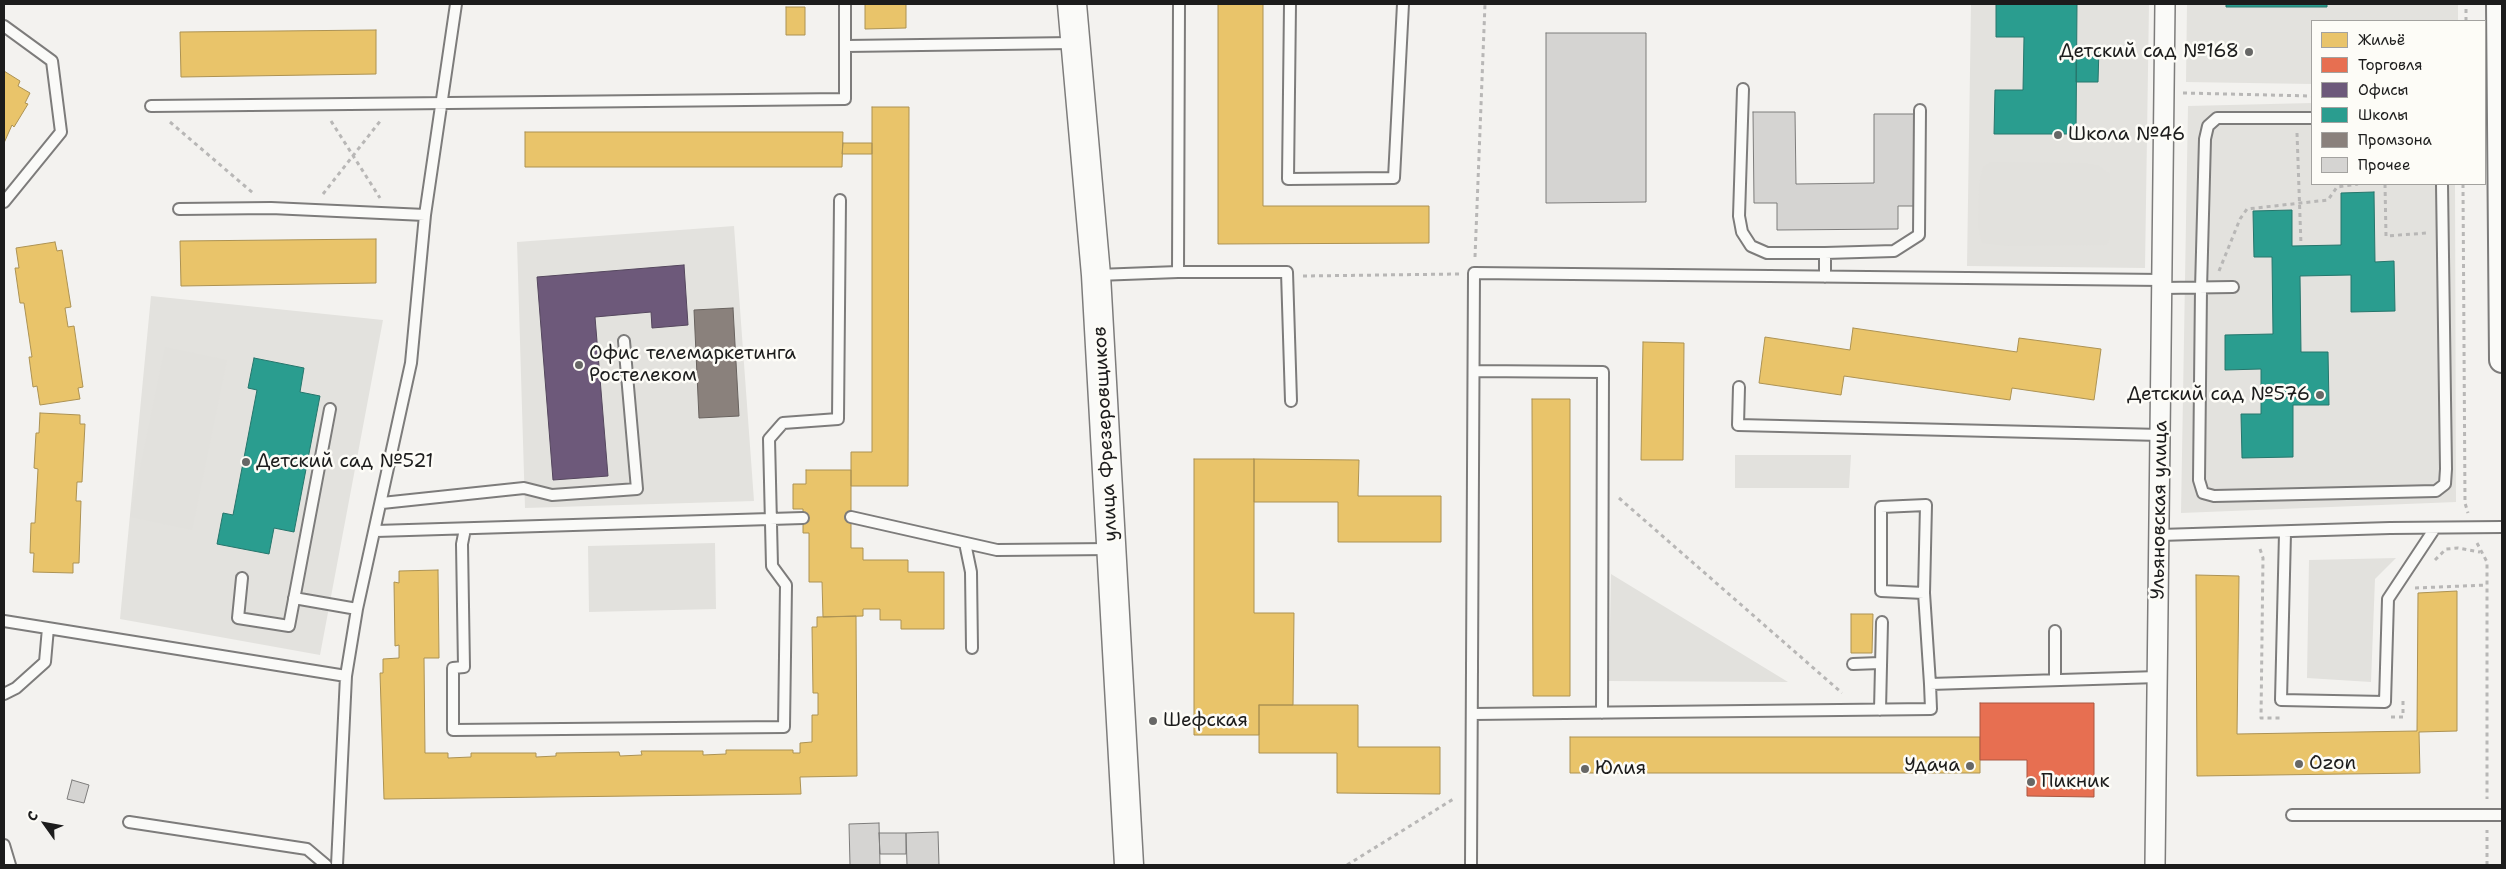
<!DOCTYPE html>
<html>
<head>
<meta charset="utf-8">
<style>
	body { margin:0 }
	#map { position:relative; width:2506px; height:869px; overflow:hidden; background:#f3f2ef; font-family:"Shantell Sans",sans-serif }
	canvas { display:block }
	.frame { position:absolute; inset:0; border:5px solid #1c1c1c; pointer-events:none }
	.legend { position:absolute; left:2311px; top:20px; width:175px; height:165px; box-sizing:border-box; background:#fdfcf7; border:1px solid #a3a29f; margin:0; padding:6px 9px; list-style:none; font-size:15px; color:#1c1c1c }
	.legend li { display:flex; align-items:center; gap:10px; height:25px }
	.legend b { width:25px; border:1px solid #a3a29f }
	.north { position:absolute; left:20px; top:799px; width:50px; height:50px; -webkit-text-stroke:4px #fdfcf7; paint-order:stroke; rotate:302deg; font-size:14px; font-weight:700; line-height:20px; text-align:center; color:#1c1c1c }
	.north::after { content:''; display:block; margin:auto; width:18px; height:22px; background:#1c1c1c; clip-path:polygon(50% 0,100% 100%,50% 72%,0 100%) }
</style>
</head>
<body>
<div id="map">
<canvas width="2506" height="869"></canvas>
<div class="frame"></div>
<ul class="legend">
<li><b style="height:14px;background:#e9c46a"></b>Жильё</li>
<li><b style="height:14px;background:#e76f51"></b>Торговля</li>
<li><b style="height:14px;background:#6d597a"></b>Офисы</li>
<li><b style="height:14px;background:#2a9d8f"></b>Школы</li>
<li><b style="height:14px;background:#8a817c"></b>Промзона</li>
<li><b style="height:14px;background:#d5d4d2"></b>Прочее</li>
</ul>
<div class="north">С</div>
</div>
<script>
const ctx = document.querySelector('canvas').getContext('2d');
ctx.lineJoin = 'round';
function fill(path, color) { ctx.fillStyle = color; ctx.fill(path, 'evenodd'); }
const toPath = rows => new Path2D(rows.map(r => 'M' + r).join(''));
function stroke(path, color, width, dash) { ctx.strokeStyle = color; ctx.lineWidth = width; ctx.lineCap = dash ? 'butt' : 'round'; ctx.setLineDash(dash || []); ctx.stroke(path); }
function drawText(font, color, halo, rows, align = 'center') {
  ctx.font = font + ' "Shantell Sans",sans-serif'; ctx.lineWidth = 5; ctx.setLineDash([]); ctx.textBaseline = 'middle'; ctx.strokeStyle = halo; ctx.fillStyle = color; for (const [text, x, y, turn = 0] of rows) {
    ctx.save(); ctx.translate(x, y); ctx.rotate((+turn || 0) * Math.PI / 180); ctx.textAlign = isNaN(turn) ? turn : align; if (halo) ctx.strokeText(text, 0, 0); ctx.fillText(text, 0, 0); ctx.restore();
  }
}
fill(toPath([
	[1887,4,2149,4,2145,268,1967,266,1971,5],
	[2187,4,2458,4,2458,21,2312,21,2312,84,2186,82],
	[2312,103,2312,184,2455,184,2456,502,2181,513,2188,106],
	[734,226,754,501,525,508,517,242],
	[151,296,383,320,320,655,120,619]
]), '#e3e2de');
fill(toPath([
	[1991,162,2085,163,2097,165,2110,174,2110,237,2107,245,2005,246,1982,243,1978,226,1979,185,1983,167],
	[165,347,227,360,192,530,130,517],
	[1851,455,1849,488,1735,488,1735,455],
	[715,543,716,609,589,612,588,546],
	[2396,558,2375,579,2371,682,2307,678,2309,560],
	[1611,574,1788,682,1609,681]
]), '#e2e1dd');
const homes = toPath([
	[865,4,906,4,906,28,865,29,865,4],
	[1218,4,1263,4,1263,206,1429,206,1429,243,1218,244,1218,4],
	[786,7,805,7,805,35,786,35,786,7],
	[376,30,376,74,181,77,180,32,376,30],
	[4,71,20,81,18,86,30,93,25,103,28,104,14,127,12,125,4,143,4,71],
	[872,107,909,107,908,486,851,486,851,452,872,452,872,107],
	[525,132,843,132,842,167,525,167,525,132],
	[843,143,872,143,872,154,842,154,843,143],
	[376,239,376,283,181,286,180,241,376,239],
	[55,242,57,251,62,250,71,307,65,308,68,327,74,326,83,387,78,388,80,399,40,405,37,386,33,387,29,357,32,357,24,303,20,303,15,268,19,268,16,248,55,242],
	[1853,328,2017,352,2019,338,2101,349,2094,400,2012,388,2010,400,1844,376,1841,395,1759,383,1765,337,1850,350,1853,328],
	[1643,342,1684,343,1683,460,1641,460,1643,342],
	[1532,399,1570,399,1570,696,1533,696,1532,399],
	[40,413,80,415,80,424,85,424,82,482,77,482,76,501,81,501,79,563,73,563,73,573,33,572,34,553,30,553,31,523,35,523,38,469,34,468,36,433,39,433,40,413],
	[1194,459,1254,459,1254,613,1294,613,1293,705,1259,705,1259,735,1194,735,1194,459],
	[1254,459,1359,460,1358,496,1441,496,1441,542,1338,542,1338,502,1254,502,1254,459],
	[806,470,851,470,851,548,863,548,863,560,908,560,908,572,944,572,944,629,901,629,901,620,880,620,880,609,863,609,863,616,823,617,822,582,809,582,809,533,803,533,803,509,793,509,793,484,806,484,806,470],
	[438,570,439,658,424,658,425,753,448,753,448,758,471,757,471,753,536,753,536,757,556,756,556,753,619,752,620,756,642,755,641,751,703,751,703,755,726,754,726,750,793,750,793,753,800,753,800,743,812,742,812,715,818,715,818,693,813,693,812,627,817,627,817,617,856,616,857,776,800,777,801,794,384,799,380,673,383,673,383,659,399,658,399,645,395,646,394,582,399,583,399,571,438,570],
	[2196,575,2239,576,2237,734,2417,731,2418,593,2457,591,2457,731,2419,732,2420,773,2197,776,2196,575],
	[1851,614,1873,614,1872,653,1851,653,1851,614],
	[1259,705,1358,705,1358,747,1440,747,1440,794,1337,793,1337,753,1259,753,1259,705],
	[1570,737,1980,737,1980,773,1570,773,1570,737]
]);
fill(homes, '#e9c46a');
stroke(homes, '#ac9253', 1);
const shops = toPath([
	[1980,703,2094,703,2094,797,2027,796,2027,760,1980,760,1980,703]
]);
fill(shops, '#e76f51');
stroke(shops, '#aa5641', 1);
const offices = toPath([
	[684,265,688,325,652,328,651,312,595,317,608,476,553,480,537,277,684,265]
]);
fill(offices, '#6d597a');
stroke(offices, '#55475e', 1);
const schools = toPath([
	[1996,4,2077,4,2076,134,1994,134,1995,90,2023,90,2024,37,1996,37,1996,4],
	[2226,4,2327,4,2327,7,2226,7,2226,4],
	[2076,47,2099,48,2098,82,2076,82,2076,47],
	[2374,192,2375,262,2394,261,2395,311,2351,312,2351,275,2300,276,2301,352,2328,352,2329,405,2293,405,2293,457,2242,458,2241,414,2261,414,2261,369,2225,370,2225,335,2273,334,2272,257,2254,257,2253,211,2292,210,2292,246,2341,245,2341,193,2374,192],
	[254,358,304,368,300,392,320,396,294,532,274,528,269,554,217,544,223,513,233,515,257,390,248,388,254,358]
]);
fill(schools, '#2a9d8f');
stroke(schools, '#26766c', 1);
const industry = toPath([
	[733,308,739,416,699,418,694,310,733,308]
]);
fill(industry, '#8a817c');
stroke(industry, '#69635f', 1);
const building = toPath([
	[1546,33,1646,33,1646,202,1546,203,1546,33],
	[1753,112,1795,112,1796,184,1874,183,1874,114,1914,114,1915,206,1898,206,1898,229,1777,230,1777,203,1754,203,1753,112],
	[72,780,89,785,84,803,67,799,72,780],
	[879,823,880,865,850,865,849,824,879,823],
	[938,832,939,865,907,865,906,833,938,832],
	[879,833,906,833,906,854,880,854,879,833]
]);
fill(building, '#d5d4d2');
stroke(building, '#7d7c7b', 1);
const service = toPath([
	[1290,4,1288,179,1394,178,1403,4],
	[4,26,52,61,61,132,4,202],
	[846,46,1073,43],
	[1743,89,1739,216,1742,232,1751,246,1767,253,1825,253,1825,277],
	[151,106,845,99,845,4],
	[2312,118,2217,118,2208,126,2205,139,2201,289,2199,480,2203,493,2214,496,2436,491,2445,484,2446,469,2442,184],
	[179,209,271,208,425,215],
	[1825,253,1894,251,1919,235,1920,110],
	[1178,272,1287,272,1291,401],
	[1097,275,1178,272,1179,4],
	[2163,288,2233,287],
	[1474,371,1603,372,1602,713],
	[1739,387,1738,425,2161,435],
	[382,503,524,488,552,495,637,489,624,341],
	[851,517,997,550,1112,549],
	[465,529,462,544,464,667,453,668,453,730,784,727,786,585,772,566,769,439,783,423,838,419,840,200],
	[376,531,803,518],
	[2285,533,2281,700,2385,702,2388,599,2435,528],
	[2160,535,2390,528,2502,527],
	[965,543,971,572,972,648],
	[242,578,238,618,289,626,330,409],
	[1924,593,1881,591,1881,507,1926,505,1924,593,1930,684],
	[294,598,357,609],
	[4,621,346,676],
	[1853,664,1880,663],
	[2055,680,2055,631],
	[4,694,16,688,45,662,48,628],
	[1880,710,1882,622],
	[1473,714,1931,709,1930,684,2158,677],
	[2292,815,2502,815],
	[129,822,307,849,326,865],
	[4,845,10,865],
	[337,865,346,676,357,609,411,363,425,215,456,4],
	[1471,865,1474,273,2163,280]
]);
const minor = toPath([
	[2155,865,2165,4]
]);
const tertiary = toPath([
	[2499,4,2502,360]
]);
const secondary = toPath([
	[1072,4,1096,275,1129,865]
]);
stroke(service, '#7d7c7b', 14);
stroke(minor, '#7d7c7b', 22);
stroke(tertiary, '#7d7c7b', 28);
stroke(secondary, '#7d7c7b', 31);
stroke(toPath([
	[2466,21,2466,4],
	[2183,93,2312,96],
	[331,121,380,198],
	[170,122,253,193],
	[2297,133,2301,245],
	[2385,184,2386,236,2427,233],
	[2463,184,2465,503,2468,513],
	[323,194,381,120],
	[1475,257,1485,4],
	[2219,271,2240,219,2247,209,2328,200,2337,187,2358,184],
	[1303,276,1459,274],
	[1619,498,1842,693],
	[2477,543,2487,562,2487,799],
	[2260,549,2263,558,2261,718,2282,718],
	[2435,560,2446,549,2458,548,2480,552],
	[2415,588,2487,585],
	[2391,717,2403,717,2403,701],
	[1347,865,1455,798],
	[2487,865,2487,830]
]), '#b8b7b6', 3, [4, 4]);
stroke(service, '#fafaf8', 10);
stroke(minor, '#fafaf8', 19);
stroke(tertiary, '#fafaf8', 24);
stroke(secondary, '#fafaf8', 28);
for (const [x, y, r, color] of [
	[2249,52,5,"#676766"],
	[2058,135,5,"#676766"],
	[579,365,5,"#676766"],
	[2320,395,5,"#676766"],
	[246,462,5,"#676766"],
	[1153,721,5,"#676766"],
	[2299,764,5,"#676766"],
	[1970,766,5,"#676766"],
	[1585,769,5,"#676766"],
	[2031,782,5,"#676766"]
]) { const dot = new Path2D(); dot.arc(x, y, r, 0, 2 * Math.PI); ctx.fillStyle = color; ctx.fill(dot); stroke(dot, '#fdfcf7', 2); }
drawText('19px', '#1c1c1c', '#fdfcf7', [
	["Детский сад №168",2239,52,"right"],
	["Школа №46",2068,135],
	["Офис телемаркетинга",589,354],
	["Ростелеком",589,376],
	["Детский сад №576",2310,395,"right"],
	["Детский сад №521",256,462],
	["Шефская",1163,721],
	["Ozon",2309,764],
	["Удача",1960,766,"right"],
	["Юлия",1595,769],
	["Пикник",2041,782]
], 'left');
drawText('19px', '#1c1c1c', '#fdfcf7', [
	["улица Фрезеровщиков",1106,434,-93],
	["Ульяновская улица",2160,510,-89]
]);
</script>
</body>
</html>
